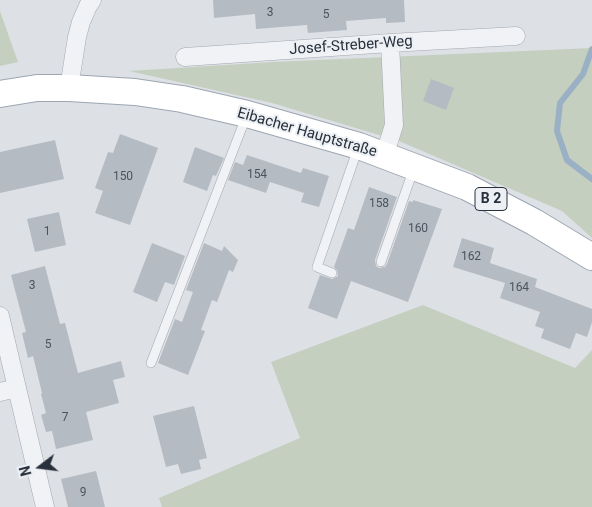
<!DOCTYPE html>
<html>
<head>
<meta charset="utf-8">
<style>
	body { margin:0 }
	#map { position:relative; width:592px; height:507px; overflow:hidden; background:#dde1e6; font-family:Roboto,sans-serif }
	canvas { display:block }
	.north { position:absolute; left:15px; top:442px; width:50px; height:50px; -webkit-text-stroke:4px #ecf0f4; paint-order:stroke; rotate:255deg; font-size:14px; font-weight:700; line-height:20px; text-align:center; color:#28303c }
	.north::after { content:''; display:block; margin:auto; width:18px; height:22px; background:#28303c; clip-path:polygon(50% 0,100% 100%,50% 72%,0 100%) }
</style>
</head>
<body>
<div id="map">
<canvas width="592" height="507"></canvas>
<div class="north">N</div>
</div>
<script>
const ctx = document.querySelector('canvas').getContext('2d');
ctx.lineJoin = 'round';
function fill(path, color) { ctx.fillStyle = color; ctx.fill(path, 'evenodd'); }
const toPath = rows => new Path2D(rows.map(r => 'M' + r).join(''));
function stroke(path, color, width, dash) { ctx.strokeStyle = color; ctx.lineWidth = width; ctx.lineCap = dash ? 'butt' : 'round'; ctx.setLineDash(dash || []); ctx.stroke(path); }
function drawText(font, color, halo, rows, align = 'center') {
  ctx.font = font + ' Roboto,sans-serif'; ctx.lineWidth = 4; ctx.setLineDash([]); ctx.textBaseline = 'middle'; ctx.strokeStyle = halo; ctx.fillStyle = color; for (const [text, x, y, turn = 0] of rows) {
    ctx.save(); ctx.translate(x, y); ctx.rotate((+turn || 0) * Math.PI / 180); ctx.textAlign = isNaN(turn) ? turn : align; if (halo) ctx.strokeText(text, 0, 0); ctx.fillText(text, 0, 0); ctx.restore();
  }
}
fill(toPath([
	[0,11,18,62,0,66],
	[592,48,592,238,562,211,399,141,272,103,129,71,273,62],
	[423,305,575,368,592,350,592,507,162,507,159,498,300,438,271,362]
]), '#c4cfbf');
stroke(toPath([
	[592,49,583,74,560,103,557,131,567,160,592,179]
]), '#9ab0c4', 6);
fill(toPath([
	[213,0,404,0,405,22,386,23,386,18,346,21,347,30,308,33,307,25,256,29,255,14,214,18],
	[431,79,454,88,446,110,423,101],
	[120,134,158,148,130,225,95,213,103,191,95,188,108,152,113,153],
	[55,140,64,179,0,193,0,152],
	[195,147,224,158,216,176,213,175,207,191,183,182],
	[247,155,301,173,303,168,329,176,319,207,301,202,304,193,270,182,266,193,228,180,235,162,243,165],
	[369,187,397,197,375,260,376,266,379,268,385,267,387,264,409,201,413,202,413,200,442,209,408,302,351,281,337,319,308,308,320,275,332,279,338,276,337,270,334,267,348,228,354,230],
	[59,212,66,245,35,252,27,219],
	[462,238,494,248,490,263,537,279,535,287,592,309,592,322,587,337,576,333,570,349,541,338,544,329,535,326,540,312,500,298,505,283,453,267],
	[152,243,185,256,174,285,165,282,157,302,133,292],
	[204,243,222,251,224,246,238,260,233,272,229,270,217,302,212,300,201,330,205,331,188,375,158,363,175,319,182,322,193,292,186,290],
	[45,266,60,324,65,323,78,373,121,361,125,377,113,380,119,403,86,412,93,440,56,449,52,431,46,432,41,415,46,413,41,394,42,393,33,356,28,358,22,333,26,332,11,275],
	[194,406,207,458,199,460,201,469,181,474,178,464,166,467,153,416],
	[96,471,105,507,68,507,61,479]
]), '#b5bbc2');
const service = toPath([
	[381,262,414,168],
	[332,273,317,267,358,148],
	[151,363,246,117]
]);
const minor = toPath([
	[185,57,390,43,516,36],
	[69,88,77,37,81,22,88,6,92,0],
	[383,155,389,141,394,125,390,43],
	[0,316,45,507],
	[0,392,17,388]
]);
const primary = toPath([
	[0,94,37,88,69,88,135,92,182,99,247,114,359,146,467,187,534,222,592,257]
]);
stroke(service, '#a3a8b0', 10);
stroke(minor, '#a3a8b0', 19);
stroke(primary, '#9da6b1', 28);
stroke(service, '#f0f2f5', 9);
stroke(minor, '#f0f2f5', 18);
stroke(primary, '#fff', 26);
drawText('12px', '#4b535e', null, [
	["3",270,13],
	["5",326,15],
	["154",257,175],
	["150",123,177],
	["158",379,204],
	["160",418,229],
	["1",47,232],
	["162",471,257],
	["3",32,286],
	["164",519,288],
	["5",48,345],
	["7",65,418],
	["9",83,493]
]);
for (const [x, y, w] of [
	[491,199,32]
]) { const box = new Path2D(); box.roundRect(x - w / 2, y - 11.5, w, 23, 4); ctx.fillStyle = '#ecf0f4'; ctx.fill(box); stroke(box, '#28303c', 1); }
drawText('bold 14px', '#28303c', null, [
	["B 2",491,199]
]);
drawText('15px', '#28303c', '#ecf0f4', [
	["Josef-Streber-Weg",351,46,-4],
	["Eibacher Hauptstraße",307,133,16]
]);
</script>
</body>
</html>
